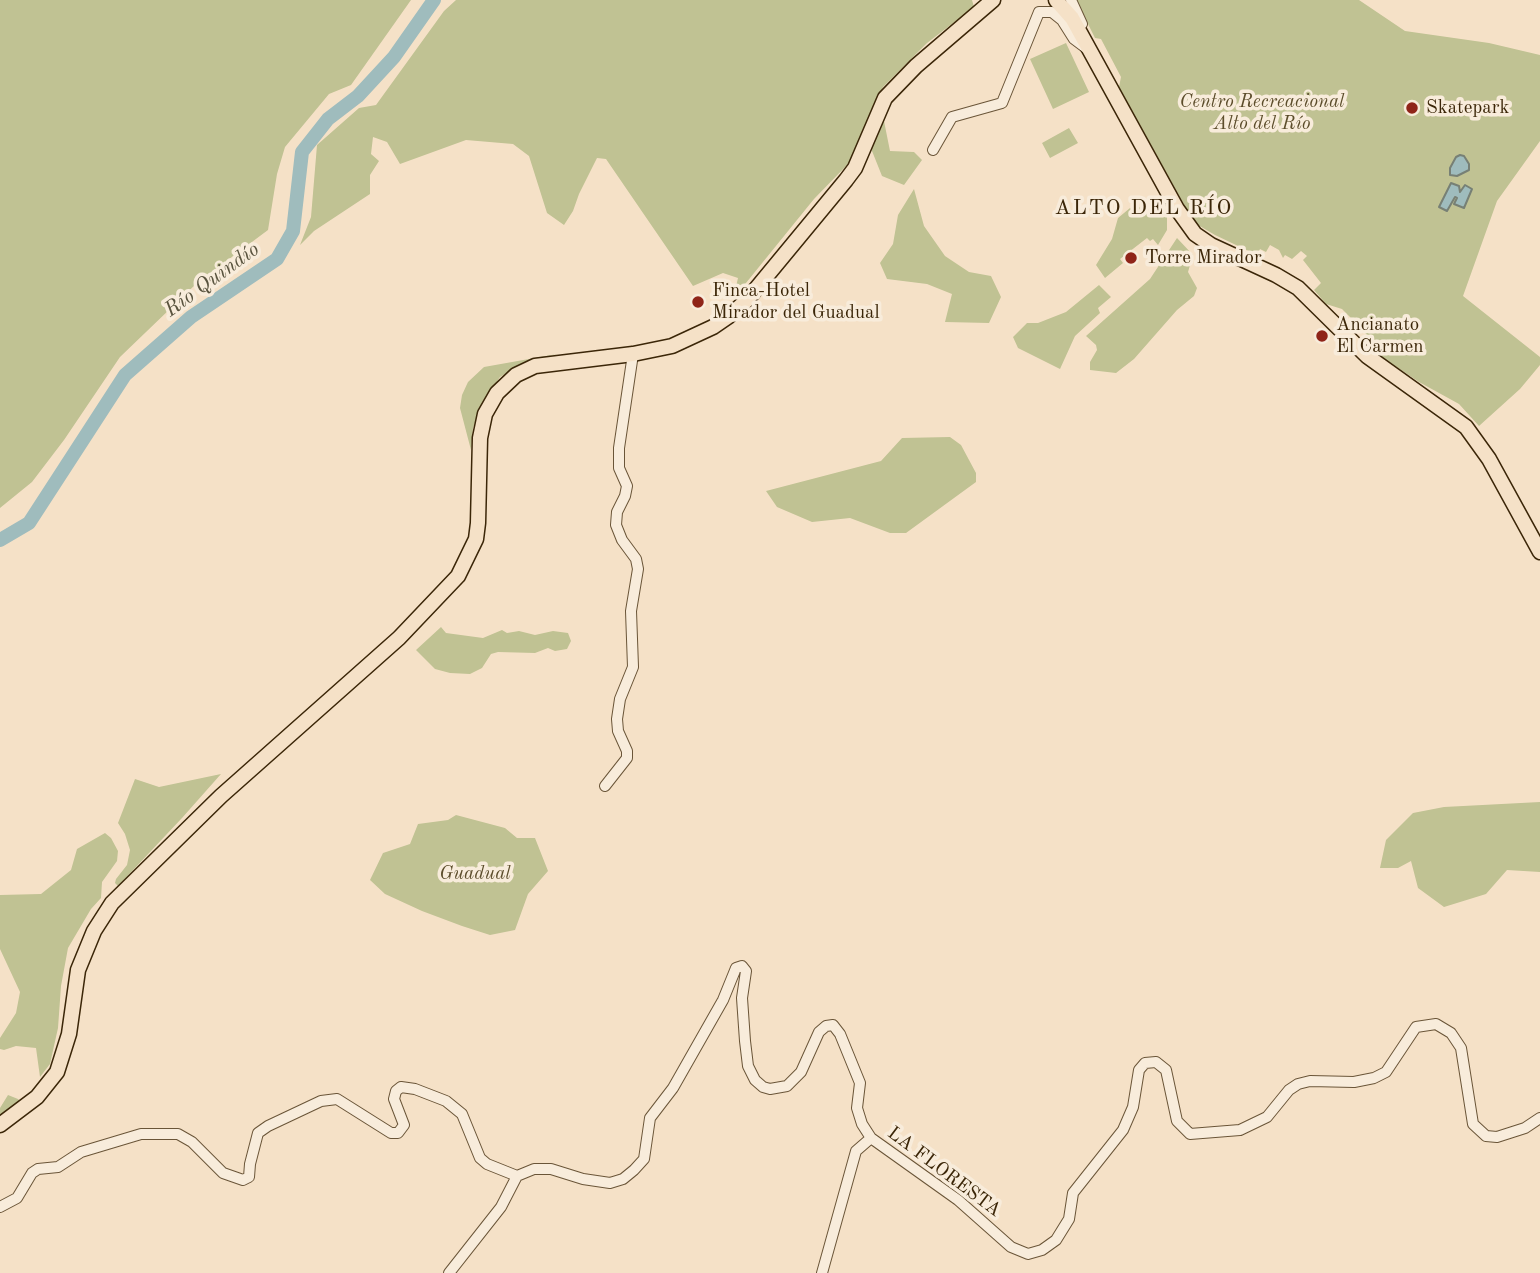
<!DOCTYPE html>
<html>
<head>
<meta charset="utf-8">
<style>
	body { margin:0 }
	canvas { display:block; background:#f5e1c7 }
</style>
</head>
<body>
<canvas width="1540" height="1273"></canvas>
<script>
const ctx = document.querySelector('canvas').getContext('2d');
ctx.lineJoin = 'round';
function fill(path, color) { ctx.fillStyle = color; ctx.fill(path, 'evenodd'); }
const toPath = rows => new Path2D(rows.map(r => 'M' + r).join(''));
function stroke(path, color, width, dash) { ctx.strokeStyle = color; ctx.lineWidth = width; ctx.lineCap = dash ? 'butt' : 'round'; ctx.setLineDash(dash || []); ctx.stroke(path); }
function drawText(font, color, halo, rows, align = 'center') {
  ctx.font = font + ' "Old Standard TT",serif'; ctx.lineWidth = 7; ctx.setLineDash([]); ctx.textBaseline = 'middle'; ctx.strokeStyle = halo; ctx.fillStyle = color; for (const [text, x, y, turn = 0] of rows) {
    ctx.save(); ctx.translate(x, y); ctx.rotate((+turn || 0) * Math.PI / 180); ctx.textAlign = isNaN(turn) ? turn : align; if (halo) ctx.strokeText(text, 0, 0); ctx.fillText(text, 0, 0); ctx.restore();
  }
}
fill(toPath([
	[0,0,411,0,351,85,329,94,285,147,277,174,268,230,197,283,120,357,64,440,32,482,0,508],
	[456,0,972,0,974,7,927,43,883,87,849,163,814,199,733,299,738,278,723,273,693,286,606,159,597,158,579,194,573,211,564,225,547,213,529,156,513,144,466,140,400,164,387,142,373,137,371,154,379,161,370,175,370,194,314,231,300,245,311,217,317,145,359,108,376,105,444,11],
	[1076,0,1359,0,1405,31,1489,43,1540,55,1540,141,1497,201,1463,296,1540,357,1540,365,1520,389,1479,426,1459,404,1419,382,1373,351,1377,346,1356,323,1342,309,1326,304,1314,290,1321,283,1303,260,1307,256,1301,251,1292,259,1285,255,1283,258,1279,250,1270,245,1266,252,1260,249,1257,255,1215,235,1198,225,1187,210,1119,87,1121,77,1101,39,1095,38],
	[1066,43,1089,92,1053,109,1030,59],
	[883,116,890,151,914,152,922,160,904,185,882,176,870,146],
	[1069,128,1078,143,1050,158,1042,143],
	[914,189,924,226,945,256,969,272,991,276,1001,297,989,323,945,322,952,294,927,284,887,279,880,263,893,244,898,215],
	[1162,206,1167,216,1167,230,1158,245,1153,239,1150,241,1147,238,1120,259,1123,263,1105,278,1096,265,1112,239,1118,218,1130,208],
	[1177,238,1193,255,1188,272,1197,288,1194,296,1177,310,1134,359,1116,373,1090,370,1090,362,1097,350,1096,345,1086,336,1150,279],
	[1099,285,1111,297,1098,308,1100,313,1075,336,1060,369,1018,348,1013,337,1027,323,1038,323,1066,312],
	[557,354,523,363,500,377,482,403,473,428,471,450,460,408,462,395,468,382,484,367],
	[950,437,961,445,976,473,976,482,906,533,890,533,850,518,812,522,777,507,766,491,881,461,902,438],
	[441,627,446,633,483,638,502,630,507,633,519,631,535,635,553,631,568,633,571,641,567,649,555,651,548,648,535,653,498,652,491,654,482,668,470,674,450,673,435,669,416,650],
	[221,774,182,818,118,886,115,883,116,879,127,865,130,850,125,834,118,823,135,779,159,787],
	[1540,802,1540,872,1507,870,1486,894,1444,907,1418,888,1411,861,1398,868,1380,868,1386,840,1413,813,1444,807],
	[456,815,505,828,517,838,535,838,548,871,528,894,515,930,490,935,462,926,422,911,385,894,370,880,383,853,410,844,418,824,448,820],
	[105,833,111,838,118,851,117,861,102,882,101,898,91,909,68,948,61,986,58,1028,50,1064,40,1077,36,1048,16,1046,4,1050,0,1049,0,1038,16,1013,20,992,0,949,0,895,41,894,71,870,77,849],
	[8,1095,18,1099,22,1103,0,1120,0,1108]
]), '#c0c293');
const water = toPath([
	[1460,155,1464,156,1469,164,1469,170,1457,176,1450,175,1450,168,1456,157,1460,155],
	[1451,183,1459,186,1460,192,1465,185,1472,189,1464,208,1454,204,1457,198,1455,197,1447,211,1439,207,1451,183]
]);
fill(water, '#9fbcbd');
stroke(water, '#778075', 2);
stroke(toPath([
	[0,540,29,523,125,375,191,317,277,259,293,231,302,152,328,119,358,96,394,57,434,0]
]), '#9fbcbd', 14);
const minor = toPath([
	[1071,0,1082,24],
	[933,150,952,117,1002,103,1039,12,1052,12,1062,20,1074,39,1086,48],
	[605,786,627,758,627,751,618,731,617,719,620,699,633,667,631,611,638,569,636,559,622,540,616,525,617,512,625,496,627,486,619,468,619,448,633,354],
	[0,1207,17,1198,32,1173,38,1169,58,1167,81,1152,141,1134,178,1134,192,1142,223,1173,243,1180,249,1177,250,1164,258,1133,268,1126,321,1101,337,1099,391,1133,398,1133,404,1125,394,1099,396,1091,401,1087,415,1089,446,1101,462,1114,480,1158,487,1164,517,1176],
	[449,1273,501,1207,517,1176,534,1169,551,1169,583,1179,610,1183,623,1179,634,1170,644,1159,650,1118,673,1088,723,1000,736,968,742,966,746,971,742,998,745,1041,748,1066,755,1080,763,1087,770,1089,787,1086,801,1072,819,1032,826,1026,833,1025,840,1034,860,1083,857,1108,862,1124,871,1138,958,1200,1011,1247,1028,1254,1042,1250,1056,1240,1069,1219,1073,1193,1123,1130,1133,1107,1139,1070,1145,1063,1156,1062,1166,1070,1177,1121,1190,1134,1240,1130,1267,1117,1289,1090,1298,1084,1310,1081,1354,1082,1374,1078,1386,1072,1416,1027,1436,1024,1451,1033,1461,1048,1473,1124,1486,1136,1497,1137,1525,1128,1540,1118],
	[822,1273,856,1151,871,1138]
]);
const primary = toPath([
	[1056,0,1072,18,1177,209,1195,234,1211,245,1276,275,1298,288,1367,356,1466,427,1489,459,1540,552],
	[0,1125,37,1097,57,1072,69,1034,78,970,94,931,112,903,221,796,399,638,458,576,476,539,478,523,480,438,485,414,497,393,516,375,535,366,633,354,672,346,713,327,729,316,746,301,846,180,855,168,885,98,916,66,993,0]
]);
stroke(minor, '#6a5538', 12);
stroke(primary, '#3b2608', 17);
stroke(minor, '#f8ecdb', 10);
stroke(primary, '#f5e1c7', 14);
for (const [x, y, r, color] of [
	[1412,108,7,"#8f2418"],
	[1131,258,7,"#8f2418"],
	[698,302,7,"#8f2418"],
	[1322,336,7,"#8f2418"]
]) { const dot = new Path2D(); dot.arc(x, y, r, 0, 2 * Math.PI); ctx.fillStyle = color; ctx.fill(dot); stroke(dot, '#f8ecdb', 2.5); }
drawText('italic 19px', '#5c4d2b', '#f8ecdb', [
	["Centro Recreacional",1262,102],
	["Alto del Río",1262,124],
	["Guadual",475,874]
]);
drawText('19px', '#3b2608', '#f8ecdb', [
	["Skatepark",1426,108],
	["Torre Mirador",1145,258],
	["Finca-Hotel",712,291],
	["Mirador del Guadual",712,313],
	["Ancianato",1336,325],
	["El Carmen",1336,347]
], 'left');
drawText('19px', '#3b2608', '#f8ecdb', [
	["LA FLORESTA",944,1172,37]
]);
ctx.letterSpacing = '2px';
drawText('21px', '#3b2608', '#f8ecdb', [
	["ALTO DEL RÍO",1144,208]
]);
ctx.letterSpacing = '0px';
drawText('italic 21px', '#59533e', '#f8ecdb', [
	["Río Quindío",212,280,-36]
]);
</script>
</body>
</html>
